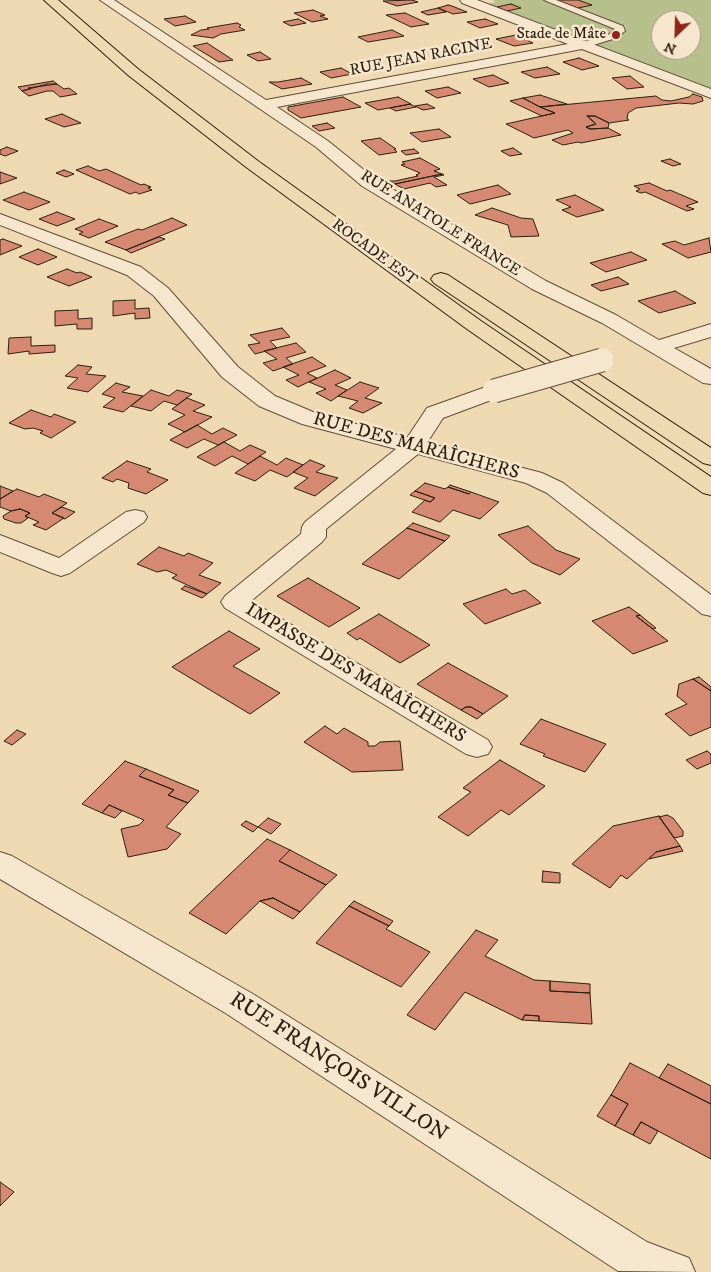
<!DOCTYPE html>
<html>
<head>
<meta charset="utf-8">
<style>
	body { margin:0 }
	#map { position:relative; width:711px; height:1272px; overflow:hidden; background:#efd9b2; font-family:"IM FELL DW Pica",serif }
	canvas { display:block }
	.north { position:absolute; left:651px; top:10px; width:50px; height:50px; box-sizing:border-box; background:#f5e6cd; border:1px solid #a59681; border-radius:50%; rotate:204deg; font-size:14px; font-weight:700; line-height:20px; text-align:center; color:#2d1f0e }
	.north::after { content:''; display:block; margin:auto; width:18px; height:22px; background:#8f2418; clip-path:polygon(50% 0,100% 100%,50% 72%,0 100%) }
</style>
</head>
<body>
<div id="map">
<canvas width="711" height="1272"></canvas>
<div class="north">N</div>
</div>
<script>
const ctx = document.querySelector('canvas').getContext('2d');
ctx.lineJoin = 'round';
function fill(path, color) { ctx.fillStyle = color; ctx.fill(path, 'evenodd'); }
const toPath = rows => new Path2D(rows.map(r => 'M' + r).join(''));
function stroke(path, color, width, dash) { ctx.strokeStyle = color; ctx.lineWidth = width; ctx.lineCap = dash ? 'butt' : 'round'; ctx.setLineDash(dash || []); ctx.stroke(path); }
function drawText(font, color, halo, rows, align = 'center') {
  ctx.font = font + ' "IM FELL DW Pica",serif'; ctx.lineWidth = 5; ctx.setLineDash([]); ctx.textBaseline = 'middle'; ctx.strokeStyle = halo; ctx.fillStyle = color; for (const [text, x, y, turn = 0] of rows) {
    ctx.save(); ctx.translate(x, y); ctx.rotate((+turn || 0) * Math.PI / 180); ctx.textAlign = isNaN(turn) ? turn : align; if (halo) ctx.strokeText(text, 0, 0); ctx.fillText(text, 0, 0); ctx.restore();
  }
}
fill(toPath([
	[492,0,711,0,711,89,488,4,496,2],
	[661,20,691,20,691,50,661,50]
]), '#b7bf8d');
const building = toPath([
	[412,0,418,2,397,6,383,1,412,0],
	[556,0,578,0,592,5,578,8,556,0],
	[511,4,521,8,507,11,497,7,511,4],
	[448,5,452,6,467,12,453,14,438,8,448,5],
	[438,8,446,12,428,15,421,12,438,8],
	[313,10,325,15,320,16,328,19,312,22,294,13,313,10],
	[405,13,429,24,411,27,386,15,405,13],
	[185,16,196,22,175,26,164,19,185,16],
	[298,19,306,23,291,26,283,22,298,19],
	[485,19,498,24,480,28,467,22,485,19],
	[237,23,241,25,239,27,245,30,221,34,213,38,191,35,201,30,209,29,207,28,237,23],
	[392,30,404,36,368,42,358,37,392,30],
	[516,35,533,43,514,46,496,39,516,35],
	[207,43,233,60,219,62,193,46,207,43],
	[466,44,480,50,454,55,441,49,466,44],
	[260,52,271,59,258,61,247,55,260,52],
	[579,58,599,66,582,70,563,62,579,58],
	[547,67,560,74,535,78,521,72,547,67],
	[341,68,352,74,331,78,320,72,341,68],
	[493,75,509,83,489,87,473,79,493,75],
	[630,76,644,87,627,89,612,78,630,76],
	[301,78,312,84,282,89,269,82,278,82,301,78],
	[53,81,57,84,28,88,30,89,22,91,18,87,53,81],
	[47,84,57,84,64,89,69,88,77,94,60,97,53,91,47,91,29,96,22,91,47,84],
	[448,87,461,93,437,98,425,91,448,87],
	[693,94,702,97,703,101,693,104,679,103,636,108,628,113,627,119,629,120,609,123,595,116,587,116,596,124,586,127,590,129,608,128,621,135,581,143,578,142,563,145,552,140,573,133,568,130,534,138,506,124,555,113,540,107,656,96,662,100,671,101,689,97,693,94],
	[540,95,567,104,540,107,523,98,540,95],
	[343,97,361,107,301,118,288,110,288,107,343,97],
	[398,97,411,104,378,110,365,103,398,97],
	[523,98,540,107,555,113,542,116,510,101,523,98],
	[410,104,416,107,396,111,390,108,410,104],
	[427,104,435,108,423,110,415,106,427,104],
	[62,114,81,123,64,127,45,119,62,114],
	[587,116,595,116,609,123,608,128,590,129,586,127,596,124,587,116],
	[327,123,335,128,319,131,312,126,327,123],
	[439,129,451,137,422,142,410,133,439,129],
	[380,138,396,149,394,149,397,152,379,155,361,141,380,138],
	[7,147,18,151,5,156,0,154,0,150,7,147],
	[513,148,522,154,510,156,501,151,513,148],
	[414,149,419,153,406,155,401,151,414,149],
	[420,158,440,169,434,171,442,174,395,184,389,181,395,181,418,176,416,175,420,173,401,165,405,164,402,162,420,158],
	[670,159,681,164,673,166,661,161,670,159],
	[88,166,99,171,106,169,141,185,144,184,151,187,148,188,152,190,139,194,136,192,130,194,76,170,88,166],
	[64,170,74,174,66,177,56,173,64,170],
	[0,172,17,178,0,184,0,172],
	[442,174,444,175,434,177,447,185,436,187,430,183,404,189,395,184,442,174],
	[649,183,667,191,670,190,698,202,686,206,694,209,687,211,645,192,641,193,636,191,640,189,634,186,649,183],
	[498,185,511,194,470,204,457,195,498,185],
	[24,192,50,202,29,210,3,200,24,192],
	[575,195,604,210,577,217,562,210,571,207,556,200,575,195],
	[492,208,521,218,533,219,539,236,511,237,508,225,475,215,492,208],
	[57,212,75,219,57,226,39,219,57,212],
	[172,218,187,225,126,250,105,242,138,229,142,230,172,218],
	[99,219,118,226,89,238,79,234,83,232,75,229,99,219],
	[159,237,165,239,131,253,126,250,159,237],
	[709,238,711,252,688,258,662,244,675,241,684,245,709,238],
	[3,239,22,246,0,255,0,240,3,239],
	[38,249,57,257,38,265,19,257,38,249],
	[631,252,647,260,606,272,590,263,631,252],
	[67,269,77,273,80,272,92,277,69,286,47,277,67,269],
	[618,277,629,284,601,291,591,285,618,277],
	[675,291,696,303,659,313,638,301,675,291],
	[135,300,135,309,149,308,150,318,135,319,135,313,113,316,113,301,135,300],
	[78,310,78,319,92,318,92,329,77,329,77,324,55,326,55,311,78,310],
	[282,328,290,337,270,341,277,348,255,354,248,345,260,343,250,335,282,328],
	[31,337,31,346,55,345,55,352,29,354,29,351,8,354,9,338,31,337],
	[296,343,306,352,286,358,293,364,273,371,263,363,277,359,264,351,296,343],
	[312,357,326,366,307,373,317,378,298,387,286,380,299,375,283,367,312,357],
	[78,365,92,367,86,374,106,376,88,392,67,388,78,378,65,376,78,365],
	[335,370,351,378,335,385,347,390,331,401,316,393,326,389,309,382,335,370],
	[360,382,379,388,365,398,382,403,363,413,349,408,358,401,338,396,360,382],
	[116,383,130,387,122,392,143,396,123,412,103,407,115,398,102,394,116,383],
	[151,390,169,396,177,390,192,394,177,405,164,401,151,411,131,406,151,390],
	[187,398,205,405,193,411,212,417,185,432,168,424,185,415,172,409,187,398],
	[31,410,51,417,54,414,76,422,51,438,40,433,43,431,33,428,25,429,9,423,31,410],
	[197,425,212,434,223,428,237,435,218,445,204,439,187,448,170,440,197,425],
	[224,442,240,451,250,445,266,452,248,464,232,456,215,466,197,457,224,442],
	[260,456,277,465,286,458,303,465,287,477,270,470,255,481,235,473,260,456],
	[310,460,325,466,316,472,338,478,315,496,294,488,308,478,293,472,310,460],
	[127,461,151,469,147,472,168,480,146,494,128,488,129,483,117,479,113,482,102,478,127,461],
	[425,483,445,489,448,487,469,494,471,492,499,502,480,519,453,510,440,522,412,512,425,500,430,502,435,498,415,491,425,483],
	[450,485,471,492,469,494,448,487,450,485],
	[0,486,13,491,0,499,0,486],
	[17,489,39,497,44,494,67,503,52,513,64,518,46,530,33,525,39,522,25,516,30,513,20,509,11,511,0,507,0,499,17,489],
	[415,491,435,498,430,502,410,495,415,491],
	[62,507,75,512,65,519,52,513,62,507],
	[20,509,30,513,25,516,28,518,21,523,16,523,4,519,3,516,11,511,20,509],
	[413,523,450,536,445,541,407,528,413,523],
	[528,526,556,550,580,559,560,575,532,563,498,535,528,526],
	[407,528,445,541,399,579,362,564,407,528],
	[159,547,184,556,188,553,213,563,199,575,221,583,207,594,172,578,177,575,166,570,157,572,137,564,159,547],
	[308,578,360,608,329,627,277,596,308,578],
	[185,586,207,594,202,598,181,589,185,586],
	[506,589,512,594,525,590,541,603,485,624,463,604,506,589],
	[629,607,640,615,636,616,668,641,633,654,592,621,629,607],
	[379,614,430,645,400,663,360,638,357,640,347,633,379,614],
	[640,615,656,628,653,629,636,616,640,615],
	[229,631,260,649,233,666,280,693,250,714,172,667,229,631],
	[448,663,508,696,483,714,471,707,466,707,461,710,417,684,448,663],
	[699,677,711,687,711,691,693,679,699,677],
	[693,679,711,691,711,727,690,736,665,714,687,704,677,696,679,684,693,679],
	[466,707,471,707,483,714,477,719,461,710,466,707],
	[541,719,606,744,585,772,543,756,545,754,520,744,541,719],
	[325,726,337,734,344,728,368,742,368,746,375,746,380,742,400,741,403,770,352,772,304,742,325,726],
	[17,730,26,734,12,745,4,741,17,730],
	[707,751,711,754,711,763,697,769,686,760,707,751],
	[500,760,545,786,509,815,501,810,468,836,438,817,471,792,463,788,500,760],
	[125,761,146,769,139,776,174,790,168,795,188,803,166,827,181,834,167,849,128,857,121,829,139,825,144,820,109,805,102,813,82,804,125,761],
	[146,769,199,791,188,803,168,795,174,790,139,776,146,769],
	[109,805,122,811,115,818,102,813,109,805],
	[667,815,673,818,683,831,683,836,674,838,659,817,667,815],
	[659,816,680,846,656,852,627,879,621,875,610,888,572,864,613,826,659,816],
	[268,818,281,824,271,834,258,827,268,818],
	[246,821,258,827,253,832,241,825,246,821],
	[267,839,290,850,279,861,326,885,300,912,273,898,260,901,226,934,189,913,267,839],
	[680,846,683,851,649,859,656,852,680,846],
	[290,850,337,875,326,885,279,861,290,850],
	[543,871,560,873,560,883,542,882,543,871],
	[273,898,300,912,293,919,260,901,273,898],
	[354,901,393,921,389,926,349,906,354,901],
	[349,906,389,926,386,929,430,952,401,987,316,943,349,906],
	[476,930,498,940,485,956,534,980,550,981,550,991,590,993,592,1024,539,1021,539,1016,525,1015,522,1020,465,992,435,1030,407,1015,476,930],
	[550,981,590,984,590,993,550,991,550,981],
	[525,1015,539,1016,539,1021,522,1020,525,1015],
	[630,1063,711,1104,711,1159,641,1122,633,1135,615,1126,628,1104,611,1095,630,1063],
	[668,1064,711,1086,711,1104,659,1078,668,1064],
	[611,1095,628,1104,615,1126,597,1116,611,1095],
	[641,1122,658,1131,650,1144,633,1135,641,1122],
	[0,1182,14,1192,0,1206,0,1182]
]);
fill(building, '#d58973');
stroke(building, '#2d1f0e', 1);
const service = toPath([
	[544,0,556,0,623,26,625,31,616,38,587,47,581,47,581,43,610,34,615,29,544,0]
]);
const pedestrian = toPath([
	[494,384,502,386,505,391,502,396,443,418,421,452,413,454,405,452,401,447,427,408,494,384]
]);
const minor = toPath([
	[100,0,114,0,266,100,568,44,462,3,460,0,477,0,711,89,711,98,582,49,277,107,328,141,374,178,546,281,616,315,659,340,711,324,711,337,674,348,711,369,711,384,703,383,602,323,532,289,362,186,316,147,100,0],
	[0,214,141,267,168,288,238,367,275,396,318,414,542,473,563,483,711,595,711,616,702,614,547,493,526,483,418,454,326,529,326,537,322,542,251,601,488,740,492,747,488,754,477,757,466,754,225,608,221,602,225,596,301,534,302,527,305,522,396,449,302,424,259,406,222,377,154,296,127,275,0,225,0,214],
	[135,510,144,512,147,517,144,522,70,573,61,576,52,573,0,552,0,535,59,558,126,512,135,510],
	[0,852,12,856,253,994,647,1242,689,1258,695,1272,618,1271,227,1014,0,879,0,852]
]);
const trunk = toPath([
	[44,0,58,0,138,69,258,161,481,321,711,477,711,495,703,493,467,329,246,167,128,75,44,0],
	[441,273,448,275,711,448,711,465,703,463,434,283,431,279,434,275,441,273]
]);
stroke(service, '#5e4e37', 2);
stroke(pedestrian, '#5e4e37', 2);
stroke(minor, '#5e4e37', 2);
stroke(trunk, '#2d1f0e', 2);
fill(service, '#f5e6cd');
fill(pedestrian, '#f5e6cd');
fill(minor, '#f5e6cd');
fill(trunk, '#efd9b2');
const pedestrianBridge = toPath([
	[494,391,602,360]
]);
stroke(pedestrianBridge, '#5e4e37', 25, []);
stroke(pedestrianBridge, '#f5e6cd', 23);
for (const [x, y, r, color] of [
	[616,35,5,"#8f2418"]
]) { const dot = new Path2D(); dot.arc(x, y, r, 0, 2 * Math.PI); ctx.fillStyle = color; ctx.fill(dot); stroke(dot, '#f5e6cd', 2); }
drawText('16px', '#2d1f0e', '#f5e6cd', [
	["Stade de Mâte",606,35]
], 'right');
drawText('16px', '#2d1f0e', '#f5e6cd', [
	["RUE JEAN RACINE",421,58,-11],
	["RUE ANATOLE FRANCE",440,224,32],
	["ROCADE EST",374,253,36]
]);
drawText('19px', '#2d1f0e', '#f5e6cd', [
	["RUE DES MARAÎCHERS",416,447,15],
	["IMPASSE DES MARAÎCHERS",355,674,31]
]);
drawText('22px', '#2d1f0e', '#f5e6cd', [
	["RUE FRANÇOIS VILLON",338,1068,33]
]);
</script>
</body>
</html>
